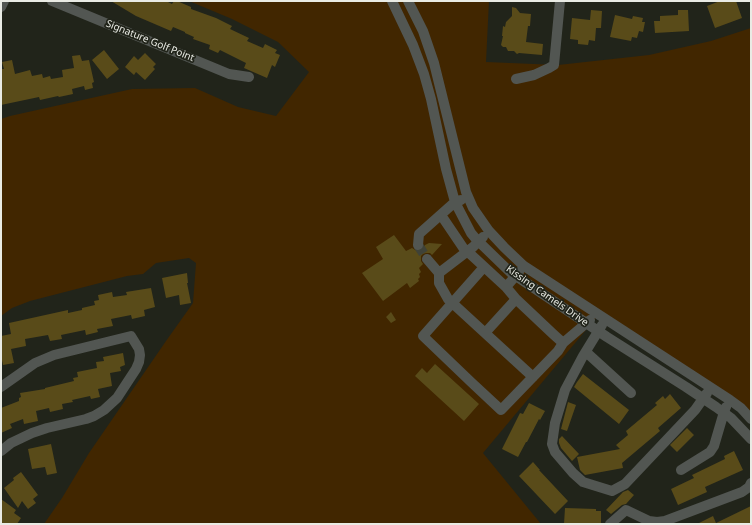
<!DOCTYPE html>
<html>
<head>
<meta charset="utf-8">
<style>
	body { margin:0 }
	#map { position:relative; width:752px; height:525px; overflow:hidden; background:#21241a; font-family:"Noto Sans",sans-serif }
	canvas { display:block }
	.frame { position:absolute; inset:0; border:2px solid #e9ebe4; pointer-events:none }
</style>
</head>
<body>
<div id="map">
<canvas width="752" height="525"></canvas>
<div class="frame"></div>
</div>
<script>
const ctx = document.querySelector('canvas').getContext('2d');
ctx.lineJoin = 'round';
function fill(path, color) { ctx.fillStyle = color; ctx.fill(path, 'evenodd'); }
const toPath = rows => new Path2D(rows.map(r => 'M' + r).join(''));
function stroke(path, color, width, dash) { ctx.strokeStyle = color; ctx.lineWidth = width; ctx.lineCap = dash ? 'butt' : 'round'; ctx.setLineDash(dash || []); ctx.stroke(path); }
function drawText(font, color, halo, rows, align = 'center') {
  ctx.font = font + ' "Noto Sans",sans-serif'; ctx.lineWidth = 3.5; ctx.setLineDash([]); ctx.textBaseline = 'middle'; ctx.strokeStyle = halo; ctx.fillStyle = color; for (const [text, x, y, turn = 0] of rows) {
    ctx.save(); ctx.translate(x, y); ctx.rotate((+turn || 0) * Math.PI / 180); ctx.textAlign = isNaN(turn) ? turn : align; if (halo) ctx.strokeText(text, 0, 0); ctx.fillText(text, 0, 0); ctx.restore();
  }
}
fill(toPath([
	[189,1,489,1,486,62,558,65,649,55,711,41,751,28,751,415,601,312,483,453,541,524,44,524,62,498,89,453,166,341,193,303,196,263,189,258,156,263,143,274,127,276,30,301,12,308,1,316,1,119,10,116,132,89,195,88,238,107,276,116,309,72,278,42,232,19]
]), '#412600');
fill(toPath([
	[111,1,166,1,172,4,174,1,177,1,191,7,191,9,216,18,232,26,230,29,249,38,247,41,263,48,265,44,277,50,275,53,280,55,275,67,272,65,267,78,244,68,246,63,220,50,218,53,209,49,210,45,193,39,194,37,185,33,185,32,173,27,171,31,136,16],
	[720,1,736,1,742,18,715,28,707,6],
	[512,7,516,8,520,13,531,14,530,26,528,26,526,42,543,44,542,55,519,53,517,54,514,51,508,51,506,47,503,47,501,45,503,36,502,36,503,26,505,27,506,22,512,16],
	[591,10,602,11,601,28,596,28,595,41,589,40,588,45,578,44,578,40,570,39,572,18,590,20],
	[678,10,688,10,689,31,655,33,654,21,660,21,660,16,678,15],
	[615,15,632,19,633,16,643,18,642,22,645,22,643,32,639,31,637,38,632,37,631,41,610,37],
	[104,50,119,69,107,79,92,60],
	[145,53,156,64,153,67,155,69,145,80,136,72,134,75,125,67,134,56,138,60],
	[80,55,82,61,89,60,94,82,92,83,93,88,85,90,84,86,72,89,73,94,59,97,58,96,40,100,39,97,1,105,1,69,4,69,2,62,12,60,15,74,30,70,32,76,42,74,43,78,50,76,51,79,63,77,62,70,74,68,72,56],
	[394,235,406,251,412,248,417,251,420,251,423,248,425,245,429,243,442,244,432,255,430,253,426,253,423,254,421,256,421,261,423,264,419,268,421,272,419,274,420,277,418,279,419,281,410,288,407,283,383,301,362,273,383,259,376,247],
	[187,273,188,283,187,283,191,303,180,305,179,295,166,298,162,278],
	[151,288,155,307,144,310,145,316,132,319,131,315,111,319,113,326,97,329,98,332,86,335,85,330,61,335,62,339,50,341,48,335,25,339,26,346,11,349,14,363,3,365,1,356,1,336,11,334,9,323,68,310,68,313,82,310,82,308,95,305,94,301,99,300,98,295,112,292,113,297,127,295,126,292],
	[391,312,396,320,391,323,386,317],
	[123,353,125,365,120,367,121,371,110,373,112,386,98,389,100,397,91,399,90,396,72,400,73,402,62,404,63,409,50,412,49,408,36,411,38,421,24,424,23,419,10,424,12,428,1,433,1,408,19,401,19,398,21,397,20,393,45,389,45,388,74,381,73,378,78,377,77,372,97,368,96,362,104,361,103,357],
	[435,364,479,404,464,421,415,376,422,368,427,373],
	[583,374,629,410,619,424,574,387,577,382],
	[670,394,681,408,658,428,660,431,622,463,623,468,585,475,580,470,577,457,620,449,616,445,628,435,626,431,657,405,655,403,663,396,665,399],
	[568,402,576,405,567,431,561,429],
	[529,403,545,411,540,420,539,419,527,442,526,442,518,457,502,449,520,413,523,414],
	[687,428,694,435,677,452,670,445],
	[562,436,579,454,572,461,561,448,559,443,559,439],
	[51,444,57,473,47,475,45,467,32,469,28,449],
	[734,451,743,470,705,487,707,492,678,505,671,489,694,478,692,475,725,459,724,456],
	[533,462,540,470,539,470,568,501,555,514,519,476],
	[21,472,38,495,33,499,36,503,28,509,22,501,18,508,4,488,14,480,13,478],
	[628,490,634,495,626,504,622,505,611,514,606,510,623,492],
	[1,499,16,510,14,513,21,518,17,524,1,524],
	[751,506,751,524,697,524,713,516,716,523],
	[565,508,596,509,596,511,601,511,601,524,564,524]
]), '#594b19');
stroke(toPath([
	[418,245,427,259]
]), '#3f4238', 10, [10, 5]);
stroke(toPath([
	[52,1,229,74,249,77],
	[392,1,413,45,424,74,431,99,446,169,455,202,471,233,476,239,510,272,607,337,686,387,716,407,731,418,751,439],
	[408,1,423,31,434,63,466,192,473,208,489,231,504,247,524,266,730,400,741,408,751,419],
	[1,7,4,1],
	[516,79,534,75,549,68,554,65,560,1],
	[441,215,466,252],
	[418,245,419,234,455,202,461,200],
	[467,251,506,287],
	[427,259,439,273,439,283,448,299,485,333,516,299,506,287,519,272],
	[484,267,423,336,471,382,501,410,558,351,563,343],
	[439,273,473,247,483,237],
	[516,299,552,333,563,343,590,320],
	[602,325,583,356,565,390,555,423,552,444,555,452,573,473,583,482,612,491,625,484,695,410,707,393],
	[485,333,533,377],
	[586,352,631,393],
	[1,387,35,363,54,355,131,336,139,349,140,355,139,362,136,369,117,398,104,410,94,416,86,419,47,428,32,433,11,443,1,451],
	[681,470,710,452,714,446,724,412,726,407],
	[610,524,626,510,649,521,657,522,665,521,742,492,749,487,751,483]
]), '#525652', 10);
drawText('10px', '#e9ebe4', '#21241a', [
	["Signature Golf Point",150,41,22],
	["Kissing Camels Drive",547,296,35]
]);
</script>
</body>
</html>
